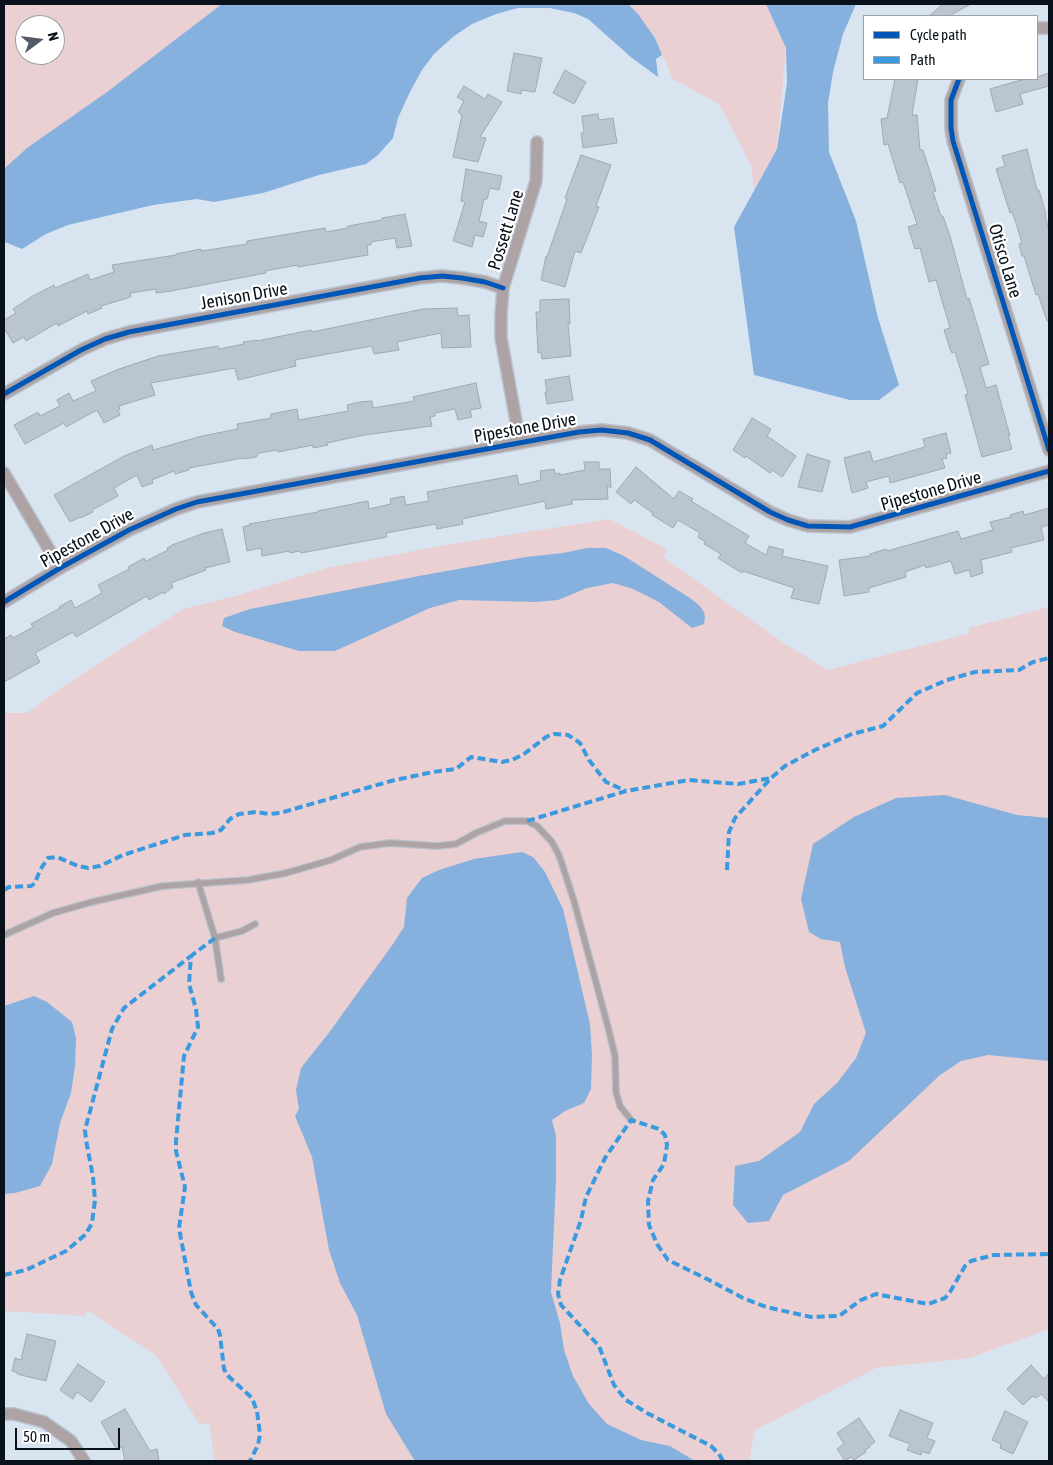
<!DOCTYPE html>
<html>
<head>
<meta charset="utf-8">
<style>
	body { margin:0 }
	#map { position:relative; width:1053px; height:1465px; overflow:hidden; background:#d9e4f1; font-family:"Asap Condensed",sans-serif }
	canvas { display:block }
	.frame { position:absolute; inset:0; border:5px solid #09111b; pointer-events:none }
	.legend { position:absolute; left:863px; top:15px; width:175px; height:65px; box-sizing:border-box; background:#fff; border:1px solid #9da0a4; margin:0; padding:6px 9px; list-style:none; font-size:15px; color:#09111b }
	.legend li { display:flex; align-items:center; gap:10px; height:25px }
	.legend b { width:25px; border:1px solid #9da0a4 }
	.north { position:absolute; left:15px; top:15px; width:50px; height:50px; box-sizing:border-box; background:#fff; border:1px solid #9da0a4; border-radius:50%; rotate:75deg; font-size:14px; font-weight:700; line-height:20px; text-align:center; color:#09111b }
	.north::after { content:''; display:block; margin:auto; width:18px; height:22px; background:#525b66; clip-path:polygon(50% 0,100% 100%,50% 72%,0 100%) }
	.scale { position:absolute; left:15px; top:1428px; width:105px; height:22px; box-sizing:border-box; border:2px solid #09111b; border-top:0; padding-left:6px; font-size:15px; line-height:18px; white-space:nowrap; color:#09111b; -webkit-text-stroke:4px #fff; paint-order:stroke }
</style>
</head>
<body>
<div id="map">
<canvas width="1053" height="1465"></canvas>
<div class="frame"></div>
<ul class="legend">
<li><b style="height:6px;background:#0057b8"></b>Cycle path</li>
<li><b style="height:6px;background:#3a9adf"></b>Path</li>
</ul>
<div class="north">N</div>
<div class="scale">50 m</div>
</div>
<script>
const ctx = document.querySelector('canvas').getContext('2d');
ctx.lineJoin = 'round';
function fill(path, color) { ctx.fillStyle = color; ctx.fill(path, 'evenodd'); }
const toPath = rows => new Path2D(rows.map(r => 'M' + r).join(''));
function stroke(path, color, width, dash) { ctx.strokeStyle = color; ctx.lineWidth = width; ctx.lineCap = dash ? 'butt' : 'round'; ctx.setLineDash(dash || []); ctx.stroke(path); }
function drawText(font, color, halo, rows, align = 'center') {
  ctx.font = font + ' "Asap Condensed",sans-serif'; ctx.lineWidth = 4.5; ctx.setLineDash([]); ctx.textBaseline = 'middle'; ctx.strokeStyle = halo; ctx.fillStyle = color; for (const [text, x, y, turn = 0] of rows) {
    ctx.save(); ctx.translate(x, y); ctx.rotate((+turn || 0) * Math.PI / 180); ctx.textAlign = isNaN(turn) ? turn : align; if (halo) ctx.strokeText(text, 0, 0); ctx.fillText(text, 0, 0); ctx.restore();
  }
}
fill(toPath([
	[8,4,222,4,4,176,4,8],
	[25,25,55,25,55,55,25,55],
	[628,4,766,4,786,48,777,149,754,190,751,165,719,104,673,79,655,38],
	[609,519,667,549,663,557,782,642,828,670,970,633,969,628,1049,607,1049,1329,970,1358,876,1368,755,1430,749,1461,215,1461,209,1422,200,1425,156,1355,87,1310,85,1316,4,1311,4,713,27,713,61,688,183,609,239,595,327,568,434,547]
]), '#ead0d2');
fill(toPath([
	[222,4,628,4,638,14,655,38,662,55,656,59,658,77,632,58,588,19,574,13,550,8,518,8,496,14,472,24,454,36,434,54,422,70,410,92,398,118,393,138,378,155,366,164,319,175,263,193,214,202,197,199,153,205,68,225,46,234,22,249,5,242,4,239,4,169,27,148,107,92],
	[766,4,856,4,843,34,833,72,828,103,829,152,856,221,878,318,899,385,879,400,850,400,754,375,734,227,777,149,787,83,786,48],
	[587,548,606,548,624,556,690,598,699,605,704,612,705,618,704,624,692,628,659,602,633,589,613,583,587,588,558,600,535,602,459,600,430,608,335,651,299,651,235,632,222,626,224,618,250,609,424,575,526,557,563,553],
	[945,795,1017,815,1049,818,1049,1061,988,1055,961,1061,940,1075,849,1161,783,1195,769,1221,748,1223,733,1205,735,1166,759,1161,800,1132,814,1104,837,1083,856,1058,866,1033,845,967,840,942,821,939,809,932,801,899,813,844,854,817,896,798],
	[522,852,533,857,545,872,563,909,590,1024,592,1055,591,1089,584,1103,565,1111,552,1120,556,1136,556,1179,551,1292,560,1323,564,1350,573,1376,589,1404,607,1424,641,1440,670,1446,695,1461,415,1461,386,1414,357,1315,340,1283,329,1250,312,1157,295,1116,299,1109,296,1090,301,1068,328,1034,393,944,404,927,407,898,422,878,439,870,474,859],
	[34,996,47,1002,72,1022,76,1038,75,1066,71,1093,60,1123,52,1164,40,1186,15,1193,4,1194,4,1006]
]), '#86b0de');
const building = toPath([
	[943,4,971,4,949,16,929,16,943,4],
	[514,53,542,58,535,92,522,90,521,94,507,91,514,53],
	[565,70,586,82,574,104,553,93,565,70],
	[1049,73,1049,86,1020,94,1023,104,996,112,990,89,1021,80,1037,79,1037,77,1049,73],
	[895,79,918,79,912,115,917,115,920,150,923,150,936,191,933,192,941,216,943,216,950,236,967,299,969,298,989,364,980,367,986,388,996,385,1010,436,1008,436,1012,449,982,457,965,395,968,394,955,352,952,353,950,349,944,330,950,328,936,280,929,282,920,248,915,249,908,227,917,224,903,182,900,183,888,144,884,145,881,119,887,118,895,79],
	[464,86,485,99,488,94,502,102,480,137,486,138,478,162,453,157,462,115,458,112,464,101,457,97,464,86],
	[598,114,599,120,613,118,617,143,583,148,581,133,584,133,582,116,598,114],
	[1027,149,1037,190,1039,190,1046,214,1045,215,1049,231,1049,321,1047,321,1038,294,1036,295,1024,256,1022,256,1019,244,1022,243,1016,223,1012,212,1010,213,996,169,1005,166,1002,156,1027,149],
	[581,155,611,165,596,206,599,207,581,253,575,251,565,287,541,280,546,256,547,257,567,199,565,198,581,155],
	[466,169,502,176,499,190,490,188,487,199,484,199,479,221,487,223,483,237,475,235,472,247,453,241,465,202,461,201,466,169],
	[405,214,412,246,397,248,395,238,371,242,371,245,367,245,368,255,298,267,298,265,265,271,266,273,171,291,156,293,156,289,130,293,131,297,101,306,102,308,88,314,87,311,58,326,57,323,26,341,24,337,13,343,4,328,4,320,16,313,13,309,31,297,54,285,55,288,88,274,90,280,114,272,112,265,176,255,176,254,201,249,201,251,247,244,247,241,325,228,326,232,348,228,348,226,382,220,382,218,405,214],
	[569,299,570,324,568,324,571,356,542,359,541,352,538,353,536,312,540,312,540,300,569,299],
	[457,308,458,316,469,315,471,347,442,348,441,333,397,342,399,350,374,354,372,346,295,360,296,366,238,380,235,368,151,383,155,395,119,406,120,409,118,410,120,415,104,423,97,410,66,427,64,423,25,444,14,425,38,412,40,416,60,406,57,400,69,393,73,401,96,391,91,381,119,369,158,356,218,346,219,349,244,344,243,342,257,340,257,341,311,330,312,332,423,309,457,308],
	[569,376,573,400,547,404,545,392,547,392,545,380,569,376],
	[476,383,481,408,470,410,472,417,458,420,455,409,435,413,435,416,430,417,432,426,364,435,327,443,328,445,313,448,313,445,278,452,277,450,259,453,256,457,244,459,243,458,189,468,189,470,175,474,174,471,152,480,153,483,142,487,137,475,114,488,118,496,92,510,93,512,83,517,78,518,70,522,54,495,124,456,152,445,153,450,202,436,238,429,237,424,271,418,271,414,297,409,299,420,348,411,347,405,360,402,372,401,373,408,414,401,413,397,476,383],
	[752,418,771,429,767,436,796,456,782,477,772,470,770,473,746,456,745,458,733,450,752,418],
	[946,433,951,453,946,454,947,458,942,459,945,468,890,483,889,476,866,482,868,488,852,493,844,458,870,451,873,462,925,447,923,439,946,433],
	[807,454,830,461,822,492,798,487,807,454],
	[584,462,599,462,599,469,610,469,611,488,607,485,608,499,572,500,572,504,546,509,545,501,462,519,463,524,437,529,436,524,386,533,387,537,301,553,300,551,290,553,289,551,262,556,261,548,247,551,243,527,250,525,249,524,318,512,318,511,368,501,369,509,391,504,390,499,404,496,406,505,429,501,427,492,517,475,519,485,541,480,540,471,554,469,555,474,560,473,560,475,585,470,584,462],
	[636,467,674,499,679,491,693,499,691,501,749,536,745,543,766,555,769,546,784,550,782,556,828,566,819,604,791,598,794,588,743,571,742,573,718,558,721,554,704,544,705,542,698,537,700,533,678,520,673,528,652,515,653,513,634,500,631,504,616,492,636,467],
	[1049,508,1049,525,1041,527,1044,540,1011,548,1012,552,981,560,983,573,971,577,969,570,955,574,951,561,926,568,925,565,905,572,906,577,869,588,869,592,844,596,839,560,870,556,870,554,886,549,887,551,958,531,961,539,993,530,990,522,1011,517,1010,515,1023,511,1024,515,1049,508],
	[222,529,230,562,205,568,206,570,171,583,173,587,164,594,163,592,149,600,147,596,76,637,73,632,35,653,40,662,4,682,4,639,11,635,13,638,33,627,31,624,60,608,59,607,71,600,75,608,102,593,98,585,129,569,128,567,144,558,146,561,168,550,167,548,172,546,172,545,204,533,222,529],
	[27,1334,56,1341,46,1381,17,1374,18,1373,12,1371,15,1358,21,1360,27,1334],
	[78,1364,105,1382,91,1402,77,1392,73,1399,60,1390,78,1364],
	[1031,1365,1044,1379,1049,1373,1049,1402,1041,1394,1036,1398,1033,1396,1023,1405,1007,1389,1031,1365],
	[125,1409,150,1451,157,1449,159,1461,125,1461,122,1447,117,1450,101,1422,125,1409],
	[900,1410,933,1423,927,1438,935,1441,929,1454,922,1451,921,1455,907,1450,910,1444,889,1436,900,1410],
	[1005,1411,1028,1422,1013,1454,1000,1448,1001,1444,992,1440,1005,1411],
	[859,1418,875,1442,869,1446,870,1447,865,1450,866,1452,854,1460,851,1457,845,1461,837,1449,844,1444,837,1433,859,1418]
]);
fill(building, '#bbc5d0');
stroke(building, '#9fa9b3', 1);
const lane = toPath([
	[198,882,215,938,221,979],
	[4,935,53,913,92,902,163,886,248,880,286,873,331,860,360,847,390,843,437,846,456,844,476,833,505,821,527,821,537,826,552,842,559,855,574,901,608,1027,615,1056,616,1092,620,1106,631,1120],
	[215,938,242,931,255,924]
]);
const street = toPath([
	[1037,28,1049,28],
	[959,79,951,100,951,128,953,141,1049,450],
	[4,394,81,350,105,339,129,332,420,278,442,276,462,278,485,282,503,288],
	[520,443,501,338,501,315,503,288,536,181,537,142],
	[4,473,60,568],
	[4,602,60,568,129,530,176,509,197,502,579,432,602,430,628,433,650,440,770,512,788,520,808,526,850,527,1049,471],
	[4,1414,14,1414,44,1422,71,1441,84,1461]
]);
stroke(lane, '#b9c2cd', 8);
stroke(street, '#b9c2cd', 14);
stroke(lane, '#aea3a4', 5.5);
stroke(street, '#aea3a4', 11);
stroke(toPath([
	[527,821,626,791,689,780,738,784,771,778],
	[727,870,729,832,735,818,771,778,785,766,815,750,852,734,883,726,917,693,947,680,975,672,1019,670,1033,662,1049,658],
	[4,890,9,887,31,886,35,883,40,870,48,858,57,857,78,866,88,868,100,866,123,855,185,835,212,833,221,830,230,819,239,814,256,812,269,814,280,813,391,781,433,772,456,769,471,757,502,762,512,760,524,754,546,737,554,734,568,735,580,743,589,760,606,782,626,791],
	[215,938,191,956,189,984,196,1009,198,1027,184,1056,176,1141,176,1151,185,1187,179,1228,191,1292,196,1305,218,1329,220,1335,224,1369,227,1375,252,1398,257,1411,260,1434,258,1445,250,1461],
	[4,1275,26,1270,66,1251,86,1234,92,1223,95,1200,93,1177,86,1140,85,1130,112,1029,124,1008,191,956],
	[723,1461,719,1454,711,1446,647,1413,626,1400,614,1385,599,1346,561,1305,558,1294,560,1280,581,1220,586,1197,605,1158,631,1120,659,1129,665,1135,667,1145,664,1164,653,1180,648,1201,649,1225,657,1244,668,1260,709,1280,743,1298,766,1307,811,1317,839,1316,861,1300,876,1294,928,1304,945,1298,950,1292,965,1266,971,1261,994,1255,1049,1254]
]), '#3a9adf', 4, [8, 4]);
stroke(toPath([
	[959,79,951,100,951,128,953,141,1049,450],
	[4,394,81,350,105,339,129,332,420,278,442,276,462,278,485,282,503,288],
	[4,602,60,568,129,530,176,509,197,502,579,432,602,430,628,433,650,440,770,512,788,520,808,526,850,527,1049,471]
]), '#0057b8', 5);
drawText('18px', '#09111b', '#fff', [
	["Possett Lane",506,230,-73],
	["Otisco Lane",1005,261,73],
	["Jenison Drive",244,296,-10],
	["Pipestone Drive",525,428,-10],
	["Pipestone Drive",931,491,-16],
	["Pipestone Drive",87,538,-29]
]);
</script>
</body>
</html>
